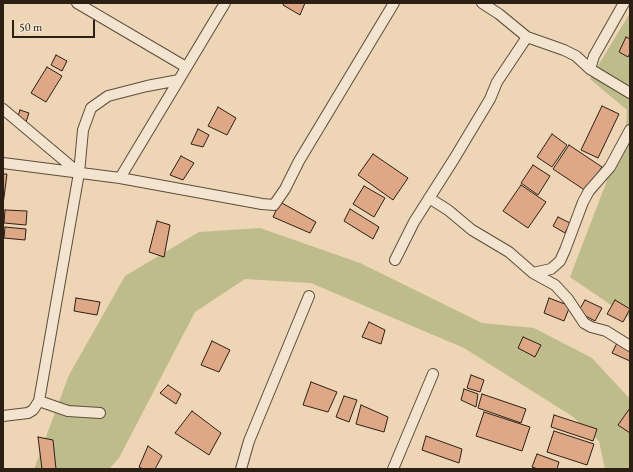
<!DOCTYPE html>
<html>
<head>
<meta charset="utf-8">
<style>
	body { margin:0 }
	#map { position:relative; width:633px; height:472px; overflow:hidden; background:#edd5b5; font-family:"EB Garamond",serif }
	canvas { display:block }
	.frame { position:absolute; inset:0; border:4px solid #2c2015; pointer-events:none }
	.scale { position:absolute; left:12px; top:20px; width:83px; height:18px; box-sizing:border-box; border:2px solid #2c2015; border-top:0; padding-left:5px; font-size:12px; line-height:14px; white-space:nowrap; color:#2c2015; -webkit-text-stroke:3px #f3e4cf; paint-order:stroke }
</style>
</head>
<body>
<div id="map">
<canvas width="633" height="472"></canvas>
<div class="frame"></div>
<div class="scale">50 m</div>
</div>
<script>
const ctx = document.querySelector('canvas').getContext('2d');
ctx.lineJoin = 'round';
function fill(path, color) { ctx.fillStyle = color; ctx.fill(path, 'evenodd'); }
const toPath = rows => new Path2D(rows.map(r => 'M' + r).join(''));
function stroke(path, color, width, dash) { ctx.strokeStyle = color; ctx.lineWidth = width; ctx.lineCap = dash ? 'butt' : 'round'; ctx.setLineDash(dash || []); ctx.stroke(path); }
fill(toPath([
	[630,13,630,318,570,277,626,131,627,110,590,79],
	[260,228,360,263,482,323,534,328,592,358,630,399,630,469,605,469,599,441,572,416,464,348,311,283,245,279,195,312,119,458,109,469,34,469,69,375,125,276,199,232]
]), '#bebc8a');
const building = toPath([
	[284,3,305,3,300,15,283,5,284,3],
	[626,37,630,39,630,53,628,57,619,52,626,37],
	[56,55,67,61,62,71,51,65,56,55],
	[47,67,62,76,46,102,31,93,47,67],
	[602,106,619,114,598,158,581,150,602,106],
	[218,107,236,118,227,135,208,126,218,107],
	[20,110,29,113,26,122,17,119,20,110],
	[198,129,209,135,203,147,191,144,198,129],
	[552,134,567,145,552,167,537,157,552,134],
	[569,145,602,167,586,191,553,169,569,145],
	[373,154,408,178,393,200,358,175,373,154],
	[181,156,194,163,183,180,170,175,181,156],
	[533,165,550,176,538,195,521,183,533,165],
	[3,174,7,174,3,205,3,174],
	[521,185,546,202,528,228,503,211,521,185],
	[364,186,385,198,374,217,353,204,364,186],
	[280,202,316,222,310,233,273,217,280,202],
	[350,209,379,227,373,239,344,221,350,209],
	[5,210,27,211,26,225,4,223,5,210],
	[558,217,570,223,565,233,553,226,558,217],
	[157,221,170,225,164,257,149,252,157,221],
	[5,227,26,229,25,240,4,238,5,227],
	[76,298,100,302,97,315,74,311,76,298],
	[549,298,570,306,564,321,544,313,549,298],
	[585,300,602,308,595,321,578,312,585,300],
	[615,300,630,309,623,322,607,314,615,300],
	[369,322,385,330,381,344,362,337,369,322],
	[523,337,541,345,535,357,518,348,523,337],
	[212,341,230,350,219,372,201,365,212,341],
	[617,343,630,349,630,361,612,353,617,343],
	[471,375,484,380,480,392,467,388,471,375],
	[311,382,337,392,328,412,303,405,311,382],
	[168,385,181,394,176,404,160,393,168,385],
	[464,389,478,394,476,407,461,400,464,389],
	[482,394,526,409,521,423,478,408,482,394],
	[344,396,357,400,349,422,336,417,344,396],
	[361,405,388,417,384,432,356,424,361,405],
	[630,408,630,433,618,425,630,408],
	[192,411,221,433,209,455,175,433,192,411],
	[484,412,530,427,522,451,476,436,484,412],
	[554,415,597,429,593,441,551,427,554,415],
	[554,431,594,444,587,465,547,452,554,431],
	[426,436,462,449,459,463,422,450,426,436],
	[38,437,53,440,56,469,42,469,38,437],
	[148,446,162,456,155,469,143,469,139,467,148,446],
	[537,454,559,462,557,469,538,469,532,467,537,454]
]);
fill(building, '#dea887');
stroke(building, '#2c2015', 1);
const minor = toPath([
	[77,3,186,67],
	[482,3,499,14,527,37,564,50,576,56,590,69,630,93],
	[590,69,594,56,624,3],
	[3,109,79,173],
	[3,163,120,178,262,204,274,205,285,189,299,161,394,3],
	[120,178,225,3],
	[429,198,448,210,472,230,509,252,533,273,555,285,568,299,584,323,591,327,606,331,630,346],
	[395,260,414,222,454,159,490,99,497,82,527,37],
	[533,273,551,269,560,261,565,250,583,202,589,191,610,167,630,130],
	[39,401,68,411,100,413],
	[3,416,28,413,33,410,39,401,79,173,83,130,91,108,108,96,147,86,179,80],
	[241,469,249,441,309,296],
	[393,469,433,374]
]);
stroke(minor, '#5c4d3d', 12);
stroke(minor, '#f3e4cf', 10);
</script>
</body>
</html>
